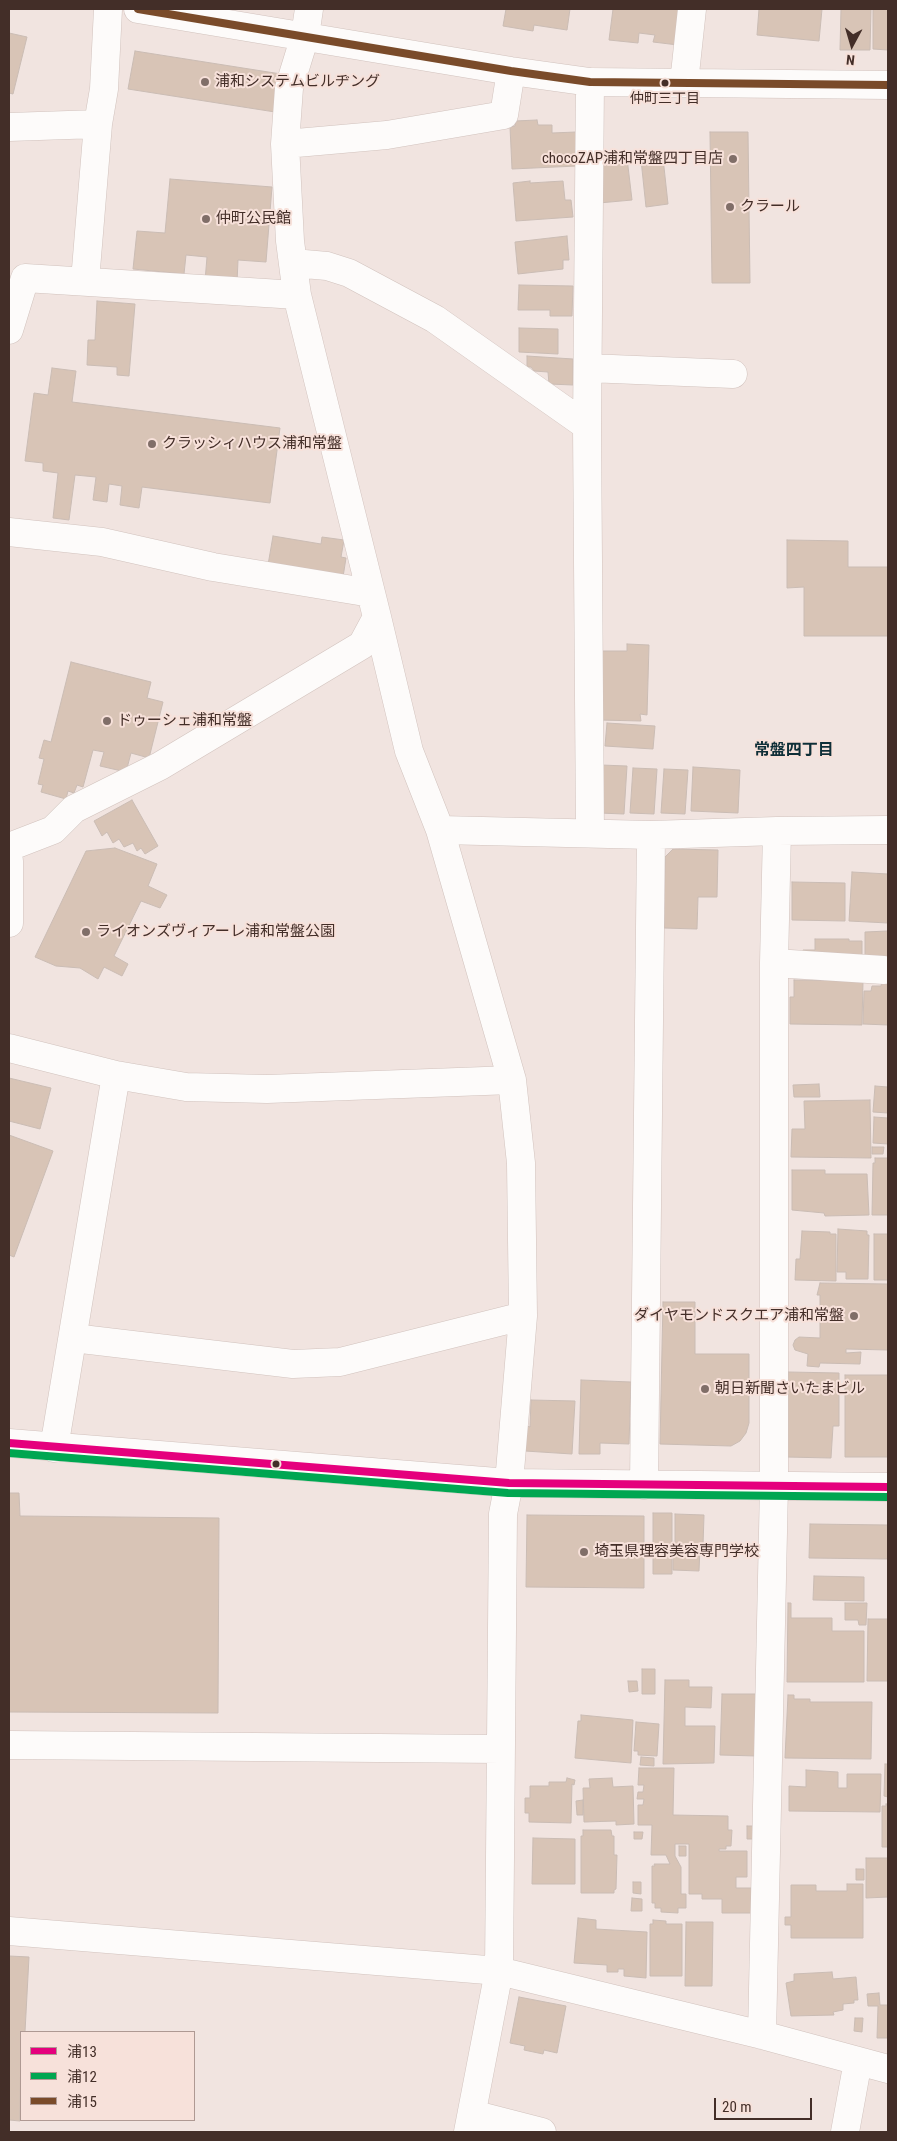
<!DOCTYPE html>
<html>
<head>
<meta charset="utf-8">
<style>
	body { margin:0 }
	#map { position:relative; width:897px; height:2141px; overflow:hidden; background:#f1e4e0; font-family:"Roboto Condensed","Noto Sans JP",sans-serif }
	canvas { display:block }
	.frame { position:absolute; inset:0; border:10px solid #432e28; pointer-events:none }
	.legend { position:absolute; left:20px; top:2031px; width:175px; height:90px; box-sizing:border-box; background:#f7e1da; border:1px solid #af9993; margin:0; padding:6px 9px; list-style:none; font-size:15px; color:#432e28 }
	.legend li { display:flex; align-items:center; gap:10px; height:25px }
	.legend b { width:25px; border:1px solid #af9993 }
	.north { position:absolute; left:827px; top:20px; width:50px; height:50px; -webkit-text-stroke:4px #f7e1da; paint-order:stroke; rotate:186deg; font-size:14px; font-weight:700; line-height:20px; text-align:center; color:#432e28 }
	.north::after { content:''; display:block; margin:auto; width:18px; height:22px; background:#432e28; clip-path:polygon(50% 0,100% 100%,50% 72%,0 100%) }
	.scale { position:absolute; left:714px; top:2098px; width:98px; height:22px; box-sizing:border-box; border:2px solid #432e28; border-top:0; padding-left:6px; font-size:15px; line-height:18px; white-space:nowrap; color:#432e28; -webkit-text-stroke:4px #f7e1da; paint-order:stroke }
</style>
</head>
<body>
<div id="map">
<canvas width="897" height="2141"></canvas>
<div class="frame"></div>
<ul class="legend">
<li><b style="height:6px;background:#e5007d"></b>浦13</li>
<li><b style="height:6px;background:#00a651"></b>浦12</li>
<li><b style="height:6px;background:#7a4b2a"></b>浦15</li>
</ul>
<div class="north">N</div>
<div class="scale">20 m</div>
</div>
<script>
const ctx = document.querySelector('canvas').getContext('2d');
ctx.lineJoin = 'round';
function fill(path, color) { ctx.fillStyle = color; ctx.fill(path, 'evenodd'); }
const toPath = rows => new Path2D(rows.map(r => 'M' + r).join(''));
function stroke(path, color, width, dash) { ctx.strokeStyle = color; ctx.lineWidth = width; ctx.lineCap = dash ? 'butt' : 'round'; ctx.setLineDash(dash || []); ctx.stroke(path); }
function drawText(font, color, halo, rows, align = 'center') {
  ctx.font = font + ' "Roboto Condensed","Noto Sans JP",sans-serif'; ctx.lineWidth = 4; ctx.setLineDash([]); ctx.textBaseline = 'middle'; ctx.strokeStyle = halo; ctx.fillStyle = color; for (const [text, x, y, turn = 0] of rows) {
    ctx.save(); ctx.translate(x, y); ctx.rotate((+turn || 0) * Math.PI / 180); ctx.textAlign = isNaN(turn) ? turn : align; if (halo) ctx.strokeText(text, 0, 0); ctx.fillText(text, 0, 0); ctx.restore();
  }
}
const building = toPath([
	[506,9,570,9,567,30,534,25,533,31,503,26,506,9],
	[613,9,683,9,678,45,653,42,655,35,639,33,638,43,609,40,613,9],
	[759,9,822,9,819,41,757,35,759,9],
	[841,9,871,9,870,50,840,50,841,9],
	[873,9,888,9,888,50,873,49,873,9],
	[9,33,27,37,13,94,9,93,9,33],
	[135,51,281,74,275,112,128,89,135,51],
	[537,120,538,125,552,125,552,133,576,132,577,166,512,169,510,127,515,126,515,121,537,120],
	[710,132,748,132,750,283,712,283,710,132],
	[627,158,632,200,599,203,594,162,627,158],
	[663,158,668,204,646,207,641,160,663,158],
	[170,179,272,187,266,262,238,260,237,283,205,281,207,257,186,255,184,274,133,269,137,231,165,233,170,179],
	[530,181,530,183,563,181,565,200,571,200,573,217,516,221,513,183,530,181],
	[567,236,569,260,563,260,563,269,518,274,515,242,567,236],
	[519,285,573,286,572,316,550,316,550,310,518,310,519,285],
	[97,301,135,304,129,376,117,375,117,367,87,365,88,340,95,340,97,301],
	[519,328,558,329,558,354,519,352,519,328],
	[527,356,573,359,573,385,549,384,548,372,534,371,531,367,527,367,527,356],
	[52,368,76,371,72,402,280,428,270,503,142,487,139,508,120,505,122,486,109,484,107,502,93,500,96,477,75,475,69,520,53,518,58,473,43,471,43,463,25,461,34,393,48,395,52,368],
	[273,536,321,544,322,537,344,540,341,557,346,558,343,577,268,565,273,536],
	[787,540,848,541,848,567,888,567,888,636,804,636,804,587,787,588,787,540],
	[627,644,649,645,647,715,640,714,641,721,599,720,600,651,627,651,627,644],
	[71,662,151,682,147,698,163,702,149,758,131,753,126,772,100,766,104,752,93,750,83,787,77,785,74,793,68,791,66,799,41,792,43,785,38,784,44,759,39,758,44,740,51,742,71,662],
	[607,723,655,726,653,749,605,746,607,723],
	[601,765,627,766,624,814,599,813,601,765],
	[693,767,740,770,738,813,691,811,693,767],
	[633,768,657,769,654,814,630,813,633,768],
	[664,769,688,770,685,814,661,813,664,769],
	[132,800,158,846,145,854,141,848,137,851,133,843,124,847,119,839,113,843,107,832,102,836,94,821,132,800],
	[115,848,157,864,148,886,167,895,160,908,141,901,114,956,128,964,122,976,104,967,98,979,80,968,56,966,35,957,86,851,115,848],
	[673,849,718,850,717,897,698,897,697,929,664,928,665,857,673,849],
	[852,872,888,874,888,923,849,921,852,872],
	[792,882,845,883,845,921,792,920,792,882],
	[888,931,888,962,865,962,865,932,888,931],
	[815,939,849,939,849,941,862,941,862,963,803,963,803,950,815,950,815,939],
	[794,980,863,981,862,1025,790,1024,790,997,794,997,794,980],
	[882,982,888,982,888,1025,863,1024,864,991,871,991,872,986,881,986,882,982],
	[9,1078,51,1088,40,1129,9,1121,9,1078],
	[819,1084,820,1097,794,1097,793,1085,819,1084],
	[875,1086,888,1087,888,1113,873,1112,875,1086],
	[870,1100,871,1158,791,1157,792,1129,805,1129,804,1101,870,1100],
	[874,1117,888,1118,888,1144,873,1143,874,1117],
	[9,1135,53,1151,14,1257,9,1255,9,1135],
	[872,1147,884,1147,883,1154,872,1154,872,1147],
	[875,1158,888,1158,888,1215,872,1215,873,1163,875,1163,875,1158],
	[792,1170,825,1170,825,1174,867,1174,869,1215,825,1216,824,1213,792,1210,792,1170],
	[838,1229,867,1231,867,1235,869,1235,868,1279,846,1279,846,1272,837,1272,838,1229],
	[802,1231,830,1232,830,1234,836,1234,836,1281,795,1280,796,1259,800,1259,802,1231],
	[874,1234,888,1234,888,1280,874,1280,874,1234],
	[820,1283,888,1284,888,1350,846,1349,846,1353,861,1352,860,1364,820,1363,819,1367,807,1366,808,1354,795,1350,793,1345,795,1340,799,1337,820,1338,820,1295,817,1295,820,1283],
	[663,1302,695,1302,695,1354,749,1354,749,1423,746,1433,740,1441,731,1446,660,1444,663,1302],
	[788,1372,839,1373,839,1426,833,1426,831,1458,786,1457,788,1372],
	[845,1375,888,1375,888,1457,845,1457,845,1375],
	[581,1380,631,1382,629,1444,600,1443,600,1454,579,1454,581,1380],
	[531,1400,575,1401,572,1454,525,1451,527,1426,530,1427,531,1400],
	[9,1493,19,1493,20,1516,219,1518,218,1713,9,1712,9,1493],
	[653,1513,672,1513,672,1574,653,1574,653,1513],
	[675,1514,704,1515,703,1546,675,1546,675,1514],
	[527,1515,644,1516,644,1588,526,1587,527,1515],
	[810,1524,888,1525,888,1559,809,1558,810,1524],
	[673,1548,700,1548,699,1571,673,1570,673,1548],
	[814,1576,864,1577,864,1601,813,1600,814,1576],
	[788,1603,791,1603,791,1618,832,1618,832,1631,864,1631,864,1682,787,1682,788,1603],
	[845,1603,867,1603,866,1625,859,1625,858,1620,845,1620,845,1603],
	[868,1619,888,1619,888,1681,867,1681,868,1619],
	[642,1669,655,1669,655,1694,642,1694,642,1669],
	[665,1680,689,1680,689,1687,712,1687,711,1708,685,1707,685,1726,715,1726,714,1763,663,1764,665,1680],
	[628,1681,637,1681,638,1691,629,1692,628,1681],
	[722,1694,758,1694,757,1756,720,1755,722,1694],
	[788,1695,794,1695,794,1699,810,1699,810,1702,872,1702,871,1759,785,1758,788,1695],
	[581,1715,633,1720,631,1763,575,1758,578,1721,581,1721,581,1715],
	[636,1722,659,1724,657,1756,638,1755,638,1751,634,1751,636,1722],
	[641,1757,654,1758,654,1766,640,1765,641,1757],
	[885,1764,888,1764,888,1797,884,1796,885,1764],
	[639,1768,674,1768,673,1815,728,1816,728,1830,732,1830,731,1846,726,1846,726,1849,719,1849,719,1851,747,1851,747,1877,736,1877,736,1888,757,1888,757,1913,722,1913,722,1899,702,1899,702,1894,689,1894,689,1844,675,1844,675,1856,681,1867,681,1894,686,1894,686,1908,678,1908,678,1913,661,1912,661,1908,655,1908,655,1903,652,1903,652,1866,655,1866,654,1864,670,1864,666,1855,651,1855,652,1825,638,1825,638,1805,643,1805,644,1799,637,1799,638,1792,643,1792,644,1785,638,1785,639,1768],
	[806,1770,838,1772,838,1788,847,1788,847,1774,881,1774,880,1812,789,1811,789,1786,806,1787,806,1770],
	[567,1778,575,1780,574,1785,572,1784,571,1823,529,1822,529,1813,525,1813,525,1798,530,1798,530,1786,549,1786,549,1782,566,1782,567,1778],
	[612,1778,613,1787,633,1786,634,1824,616,1825,616,1821,584,1822,583,1788,590,1788,589,1779,612,1778],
	[583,1800,583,1815,577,1815,576,1801,583,1800],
	[886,1804,888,1804,888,1847,882,1847,882,1806,886,1806,886,1804],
	[747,1826,756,1826,756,1839,747,1839,747,1826],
	[583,1830,611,1830,612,1836,614,1836,614,1855,617,1855,616,1889,614,1890,614,1893,581,1893,581,1836,583,1836,583,1830],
	[634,1832,643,1832,642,1839,634,1839,634,1832],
	[533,1838,575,1839,575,1884,532,1884,533,1838],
	[679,1846,686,1846,686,1856,679,1856,679,1846],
	[866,1858,888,1858,888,1897,866,1898,866,1858],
	[856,1869,864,1869,864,1880,856,1880,856,1869],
	[633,1882,641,1882,641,1894,633,1893,633,1882],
	[847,1884,863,1884,863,1938,791,1938,791,1925,785,1925,785,1917,791,1917,791,1885,816,1885,816,1891,847,1891,847,1884],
	[632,1898,642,1899,642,1911,631,1911,632,1898],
	[578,1918,596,1920,596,1929,647,1932,646,1978,624,1976,624,1969,618,1969,618,1972,607,1972,607,1965,574,1963,578,1918],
	[653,1920,666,1921,666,1924,682,1924,682,1976,650,1976,650,1924,653,1924,653,1920],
	[686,1922,713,1922,712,1986,685,1986,686,1922],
	[9,1956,29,1957,25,2032,21,2032,20,2121,9,2120,9,1956],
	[832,1972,833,1979,856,1977,858,2000,854,2000,854,2003,843,2004,843,2010,833,2012,834,2015,791,2016,786,1983,794,1981,794,1974,832,1972],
	[879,1993,880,2005,888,2005,888,2038,877,2038,878,2006,868,2006,867,1994,879,1993],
	[519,1997,566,2006,557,2053,544,2050,543,2054,524,2050,525,2046,510,2043,519,1997],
	[855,2018,863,2018,862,2032,854,2031,855,2018]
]);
fill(building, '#d8c4b6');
stroke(building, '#cabcb4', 1);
const minor = toPath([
	[138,9,511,71,590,82,888,85],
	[309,9,305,36,289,88,285,144,290,241,297,295,377,617,409,751,440,830,512,1080,521,1163,523,1316,509,1483,503,1514,499,1971,468,2132],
	[590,82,587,426,590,833],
	[684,83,692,9],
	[9,127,98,124],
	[285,144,387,135,504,115,511,71],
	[293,263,327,266,349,273,435,319,587,426],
	[85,281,98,124,104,89,108,9],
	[9,330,25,278,297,295],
	[588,368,733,374],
	[9,532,102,542,213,567,371,593],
	[440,830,651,835,777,831],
	[9,847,53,830,74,809,160,766,362,645,377,617],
	[9,861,9,923],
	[774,963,884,970],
	[9,1048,116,1075,186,1087,267,1089,512,1080],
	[73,1338,293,1364,340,1362,523,1316],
	[9,1443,509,1483,888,1487],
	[54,1448,116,1075],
	[644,1485,651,835],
	[9,1745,500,1749],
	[9,1931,499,1971,762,2035,888,2069],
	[762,2035,774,1486,774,963,777,831,888,830],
	[472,2114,542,2132],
	[845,2132,858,2061]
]);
stroke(minor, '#d1c2bd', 29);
stroke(minor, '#fdfbfa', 28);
stroke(toPath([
	[9,1443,509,1483,888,1487]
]), '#e5007d', 8);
stroke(toPath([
	[9,1453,508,1493,888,1497]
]), '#00a651', 8);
stroke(toPath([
	[138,9,511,71,590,82,888,85]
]), '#7a4b2a', 8);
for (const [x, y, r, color] of [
	[205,82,5,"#806e68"],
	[665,83,4.5,"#432e28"],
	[733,159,5,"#806e68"],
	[730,207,5,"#806e68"],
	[206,219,5,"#806e68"],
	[152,444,5,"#806e68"],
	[107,721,5,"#806e68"],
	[86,932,5,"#806e68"],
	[854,1316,5,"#806e68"],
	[705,1389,5,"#806e68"],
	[276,1464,4.5,"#432e28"],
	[584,1552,5,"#806e68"]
]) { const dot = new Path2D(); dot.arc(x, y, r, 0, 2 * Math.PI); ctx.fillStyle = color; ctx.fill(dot); stroke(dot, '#f7e1da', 2); }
drawText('14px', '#432e28', '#f7e1da', [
	["仲町三丁目",665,99]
]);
drawText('15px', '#432e28', '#f7e1da', [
	["浦和システムビルヂング",215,82],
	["chocoZAP浦和常盤四丁目店",723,159,"right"],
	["クラール",740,207],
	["仲町公民館",216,219],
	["クラッシィハウス浦和常盤",162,444],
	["ドゥーシェ浦和常盤",117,721],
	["ライオンズヴィアーレ浦和常盤公園",96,932],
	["ダイヤモンドスクエア浦和常盤",844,1316,"right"],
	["朝日新聞さいたまビル",715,1389],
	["埼玉県理容美容専門学校",594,1552]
], 'left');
drawText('bold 16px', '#0f2f38', '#f7e1da', [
	["常盤四丁目",794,751]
]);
</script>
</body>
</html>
